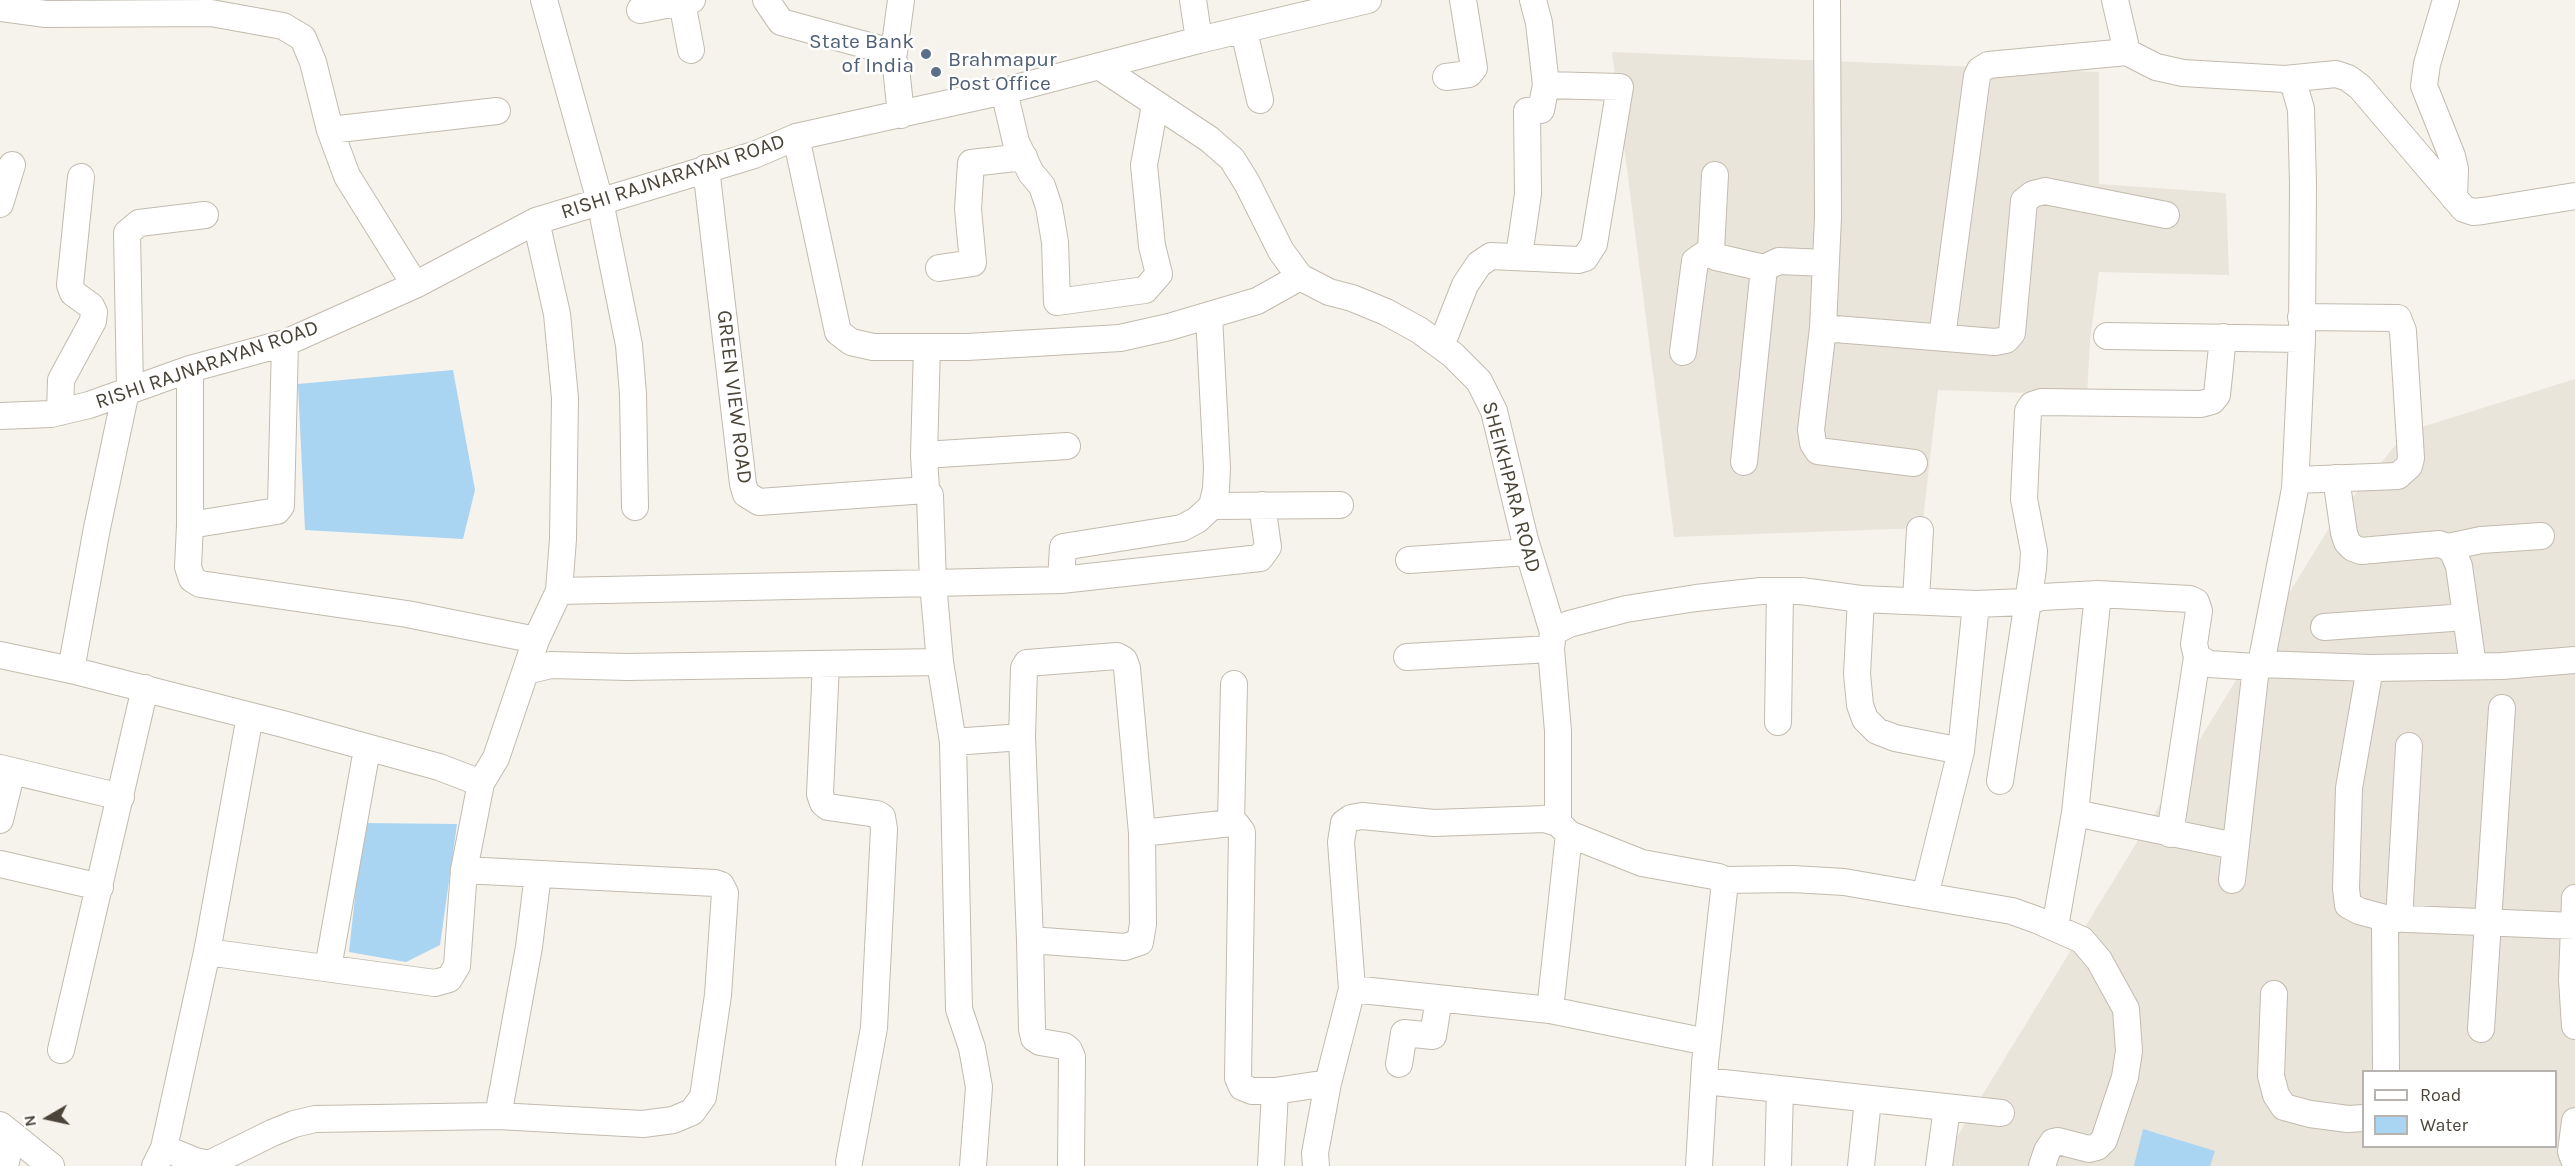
<!DOCTYPE html>
<html>
<head>
<meta charset="utf-8">
<style>
	body { margin:0 }
	#map { position:relative; width:2575px; height:1166px; overflow:hidden; background:#f6f3ec; font-family:Karla,sans-serif }
	canvas { display:block }
	.legend { position:absolute; left:2362px; top:1070px; width:195px; height:78px; box-sizing:border-box; background:#fff; border:2px solid #b7b4b0; margin:0; padding:8px 10px; list-style:none; font-size:18px; color:#4b4439 }
	.legend li { display:flex; align-items:center; gap:12px; height:30px }
	.legend b { width:30px; border:2px solid #b7b4b0 }
	.north { position:absolute; left:18px; top:1088px; width:60px; height:60px; -webkit-text-stroke:4px #fff; paint-order:stroke; rotate:261deg; font-size:16px; font-weight:700; line-height:24px; text-align:center; color:#4b4439 }
	.north::after { content:''; display:block; margin:auto; width:21px; height:27px; background:#4b4439; clip-path:polygon(50% 0,100% 100%,50% 72%,0 100%) }
</style>
</head>
<body>
<div id="map">
<canvas width="2575" height="1166"></canvas>
<ul class="legend">
<li><b style="height:8px;background:#fff"></b>Road</li>
<li><b style="height:16px;background:#a9d4f2"></b>Water</li>
</ul>
<div class="north">N</div>
</div>
<script>
const ctx = document.querySelector('canvas').getContext('2d');
ctx.lineJoin = 'round';
function fill(path, color) { ctx.fillStyle = color; ctx.fill(path, 'evenodd'); }
const toPath = rows => new Path2D(rows.map(r => 'M' + r).join(''));
function stroke(path, color, width, dash) { ctx.strokeStyle = color; ctx.lineWidth = width; ctx.lineCap = dash ? 'butt' : 'round'; ctx.setLineDash(dash || []); ctx.stroke(path); }
function drawText(font, color, halo, rows, align = 'center') {
  ctx.font = font + ' Karla,sans-serif'; ctx.lineWidth = 5; ctx.setLineDash([]); ctx.textBaseline = 'middle'; ctx.strokeStyle = halo; ctx.fillStyle = color; for (const [text, x, y, turn = 0] of rows) {
    ctx.save(); ctx.translate(x, y); ctx.rotate((+turn || 0) * Math.PI / 180); ctx.textAlign = isNaN(turn) ? turn : align; if (halo) ctx.strokeText(text, 0, 0); ctx.fillText(text, 0, 0); ctx.restore();
  }
}
fill(toPath([
	[1612,52,2099,72,2099,184,2226,193,2229,275,2099,272,2090,341,2087,395,1938,390,1922,528,1674,537],
	[2575,379,2575,1166,1939,1166,2332,523,2406,432],
	[2364,1072,2556,1072,2556,1146,2364,1146]
]), '#eae5da');
fill(toPath([
	[453,370,475,490,463,539,305,530,298,384],
	[363,823,457,824,440,945,406,962,349,952],
	[2143,1129,2215,1151,2210,1166,2134,1166]
]), '#a9d4f2');
const minor = toPath([
	[544,0,600,201,629,345,633,394,635,507],
	[766,0,781,22,884,50,893,59,896,67,901,115],
	[1193,0,1199,40],
	[1827,0,1828,217,1823,328,1811,430,1813,443,1818,451,1914,463],
	[2446,0,2427,64,2424,86,2452,156,2455,169,2454,198],
	[682,2,691,50],
	[0,8,46,14,211,13,283,26,303,38,313,62,330,130,347,176,415,285],
	[640,10,692,0],
	[1244,31,1260,100],
	[893,59,901,0],
	[1099,66,1209,139,1232,159,1247,183,1281,251,1300,277,1329,292,1352,298,1386,312,1419,330,1453,355,1479,381,1494,411,1525,540,1553,632,1551,649,1558,731,1558,823],
	[1446,77,1469,74,1474,68,1463,0],
	[2285,79,2336,74,2348,78,2360,87,2464,209,2473,212,2483,211,2575,196],
	[1004,91,1016,142,1031,173,1042,186,1049,207,1055,242,1057,302,1145,290,1159,274,1152,246,1144,165,1155,105],
	[330,130,497,111],
	[796,137,838,332,851,342,873,347,967,347,1120,338,1169,327,1257,301,1300,277],
	[706,168,743,484,746,494,759,502,926,490,930,495,933,583,1061,580,1260,558,1268,547,1262,505],
	[1715,175,1711,250,1716,257,1764,268],
	[0,204,12,165],
	[1519,256,1528,194,1527,111,1541,110,1546,85],
	[939,268,973,263,968,209,971,163,1024,157],
	[1823,328,1995,342,2006,340,2012,333,2024,201,2033,194,2045,191,2166,215],
	[2107,336,2302,339],
	[1942,337,1977,76,1980,70,1988,65,2127,52],
	[1441,346,1465,285,1479,264,1491,256,1578,260,1585,258,1594,244,1620,87,1546,85,1539,23,1533,0],
	[1683,352,1695,261,1711,250],
	[190,369,190,525,188,567,192,579,200,584,407,614,536,640],
	[130,389,127,233,139,223,205,215],
	[60,412,61,380,93,321,94,312,91,306,73,293,70,285,81,177],
	[0,416,51,414,89,405,190,369,285,343,415,285,536,221,754,155,796,137,1004,91,1199,40,1368,0],
	[924,455,1067,446],
	[1744,462,1764,268,1779,261,1826,263],
	[2336,478,2344,533,2347,542,2353,548,2361,551,2439,544,2448,547,2453,552,2459,566,2473,666],
	[2296,480,2398,476,2409,466,2411,458,2403,331,2398,318,2301,317],
	[926,490,924,455,927,347],
	[1212,506,1340,505],
	[190,525,277,511,281,506,285,343],
	[2448,547,2481,540,2541,536],
	[1409,560,1528,552],
	[1061,580,1063,547,1182,528,1197,520,1212,506,1216,489,1217,468,1209,316],
	[1861,599,1857,674,1860,705,1865,719,1877,731,1895,738,1961,751],
	[1916,600,1920,530],
	[2324,627,2466,617],
	[1553,632,1569,624,1626,609,1696,598,1761,591,1801,591,1861,599,1976,604,2024,602,2042,597,2098,594,2190,599,2196,602,2199,611,2194,644,2197,657,2209,664,2256,667,2261,664,2295,489,2302,339,2303,183,2301,109,2294,85,2285,79,2183,73,2156,67,2127,52,2115,0],
	[0,655,71,670,283,724,439,767,481,783,496,758,536,640,559,591,563,539,565,398,557,314,536,221],
	[1407,657,1551,649],
	[940,662,953,742,1022,737,1030,940,1125,947,1140,942,1143,924,1142,833,1127,668,1124,660,1117,656,1027,663,1024,668,1022,737],
	[826,664,820,794,823,803,828,807,877,814,882,817,884,829,874,1028,849,1162],
	[2261,664,2370,668,2349,788,2346,889,2348,905,2359,911,2385,918,2575,926],
	[2370,668,2502,666,2575,660],
	[71,670,97,528,126,391],
	[526,671,551,665,627,667,940,662,933,583,559,591],
	[1778,722,1780,591],
	[953,742,959,1009,972,1048,979,1087,973,1166],
	[0,768,121,797],
	[2000,781,2033,569,2034,551,2024,499,2028,411,2032,405,2041,402,2201,404,2212,401,2217,395,2223,337],
	[2075,813,2235,846],
	[0,820,12,771],
	[1231,823,1234,684],
	[1142,833,1231,823,1236,824,1242,832,1238,1078,1242,1087,1252,1091,1275,1091,1328,1083,1352,989,1341,842,1344,823,1351,818,1362,816,1434,823,1545,819,1558,823,1569,834,1642,863,1719,877,1723,880,1724,891,1705,1063,1699,1166],
	[2170,834,2197,657],
	[0,864,100,887],
	[464,870,715,883,721,885,725,893,718,995,703,1097,692,1112,673,1120,643,1124,498,1116,529,947,538,874],
	[1723,880,1793,879,1844,882,2012,911,2037,920,2082,940,2099,960,2126,1009,2129,1051,2125,1077,2104,1140,2097,1147,2089,1149,2058,1141,2053,1142,2047,1151,2042,1166],
	[2232,880,2256,667],
	[1925,896,1961,751,1976,604],
	[2575,898,2572,980,2575,1026],
	[2385,918,2386,1072],
	[2399,919,2409,746],
	[2055,927,2075,813,2098,594],
	[1030,940,1032,1029,1034,1038,1040,1042,1064,1046,1069,1050,1072,1057,1071,1166],
	[207,952,435,983,449,979,457,966,464,870,481,783],
	[328,968,367,749],
	[1352,989,1550,1010,1707,1042],
	[2274,994,2271,1076,2276,1095,2284,1107,2310,1114,2348,1119,2364,1118],
	[1550,1010,1569,834],
	[2481,1029,2502,708],
	[61,1050,145,688],
	[1399,1064,1404,1033,1433,1036,1439,998],
	[1705,1081,2001,1113],
	[2575,1121,2571,1152,2575,1162],
	[0,1125,51,1166],
	[164,1148,195,1161,209,1164,272,1133,294,1124,315,1119,498,1116],
	[5,1166,12,1135],
	[155,1166,164,1148,207,952,250,716],
	[1271,1166,1275,1091],
	[1316,1166,1315,1153,1328,1083],
	[1778,1166,1780,1089],
	[1861,1166,1868,1100],
	[1939,1166,1947,1108]
]);
stroke(minor, '#c2bbae', 28);
stroke(minor, '#fff', 26);
for (const [x, y, r, color] of [
	[926,54,6,"#5c6f8a"],
	[936,72,6,"#5c6f8a"]
]) { const dot = new Path2D(); dot.arc(x, y, r, 0, 2 * Math.PI); ctx.fillStyle = color; ctx.fill(dot); stroke(dot, '#fff', 2); }
drawText('21px', '#4e5e75', '#fff', [
	["State Bank",914,42],
	["of India",914,66],
	["Brahmapur",948,60,"left"],
	["Post Office",948,84,"left"]
], 'right');
drawText('21px', '#4b4439', '#fff', [
	["RISHI RAJNARAYAN ROAD",673,177,-18],
	["RISHI RAJNARAYAN ROAD",207,365,-19],
	["GREEN VIEW ROAD",734,397,83],
	["SHEIKHPARA ROAD",1511,487,75]
]);
</script>
</body>
</html>
